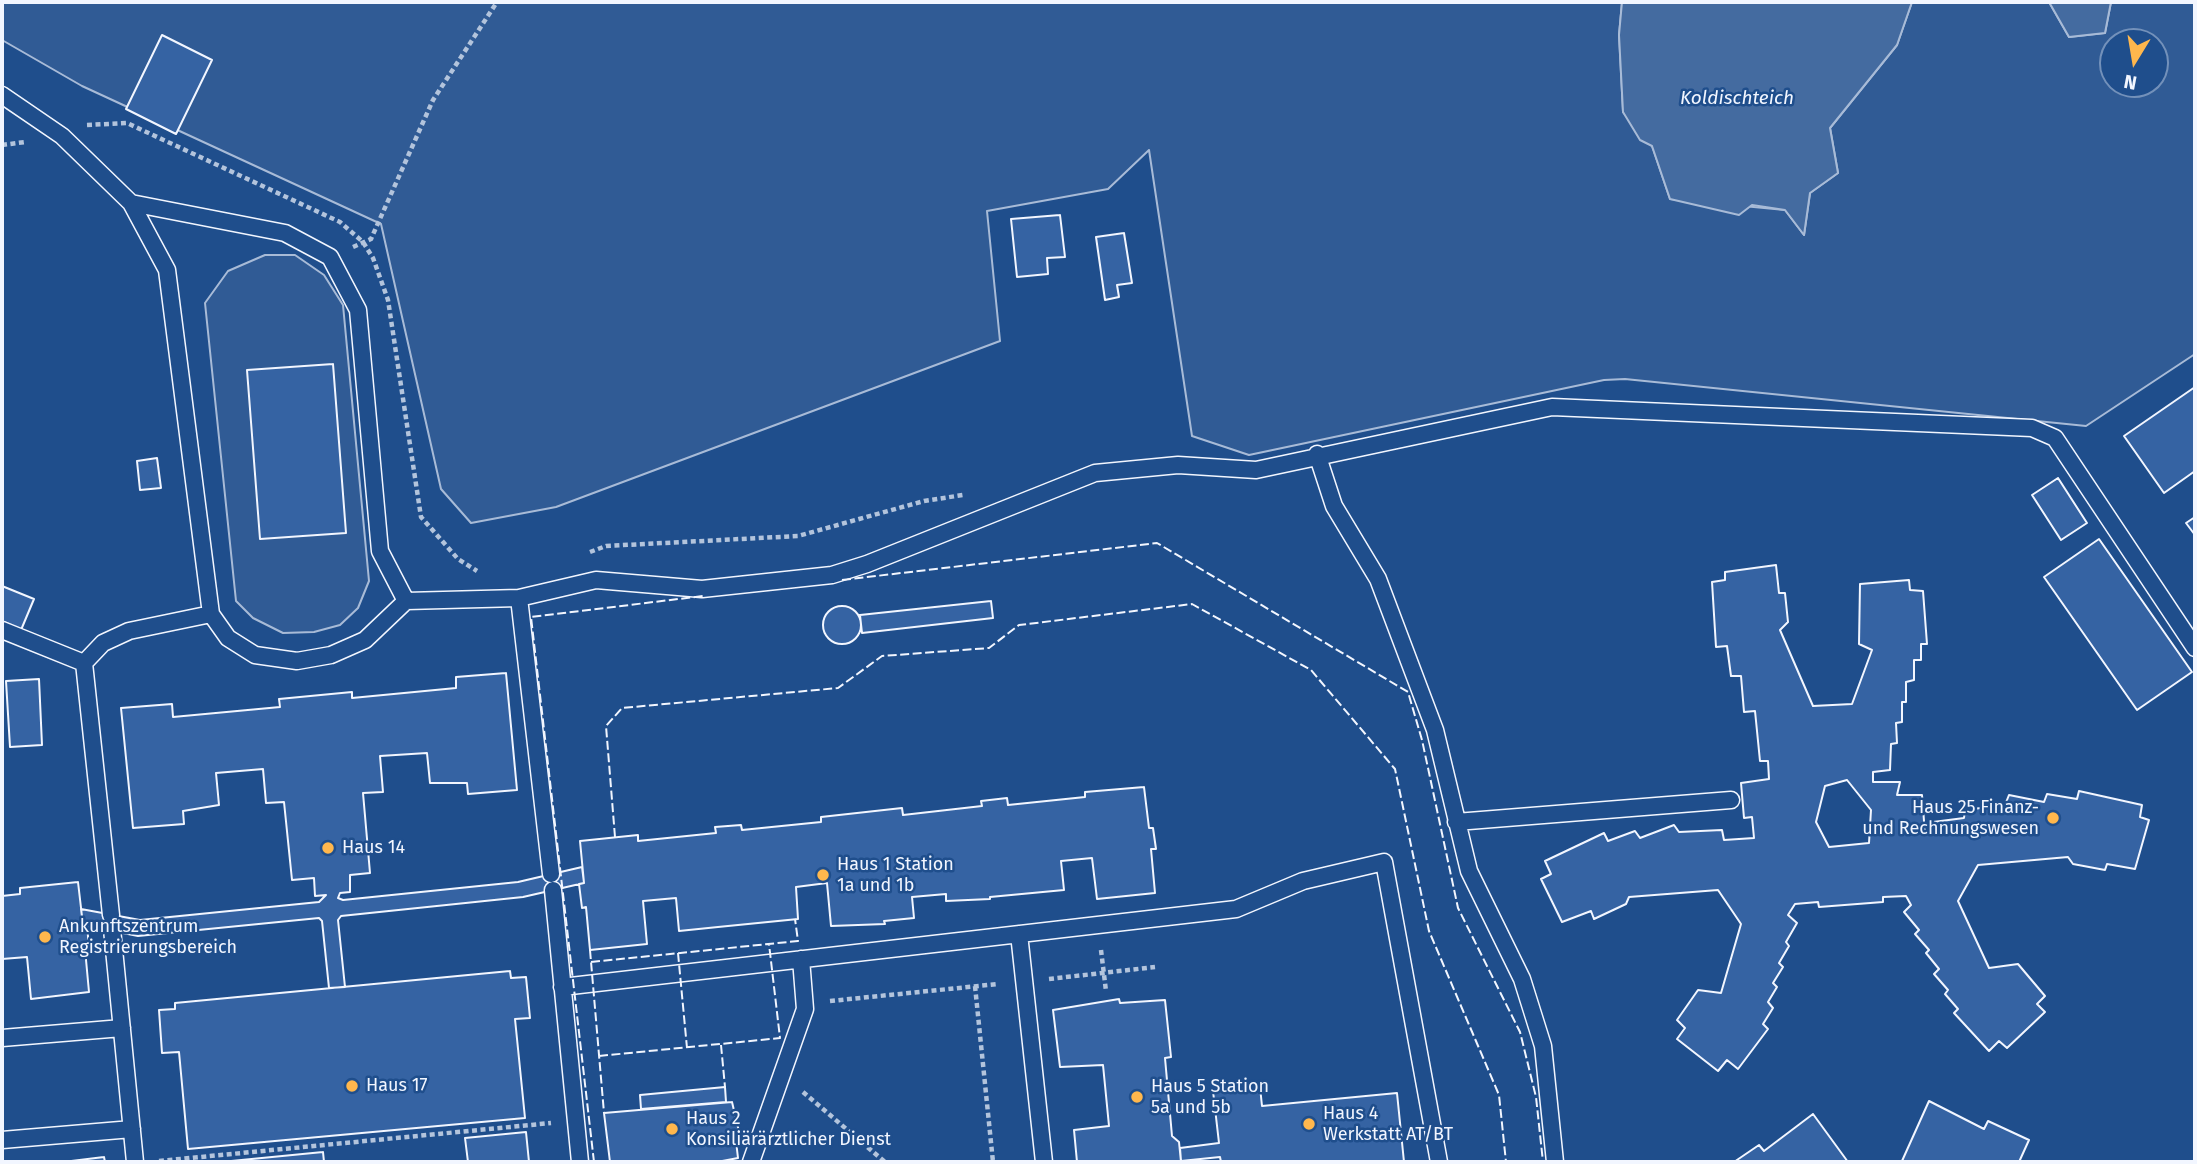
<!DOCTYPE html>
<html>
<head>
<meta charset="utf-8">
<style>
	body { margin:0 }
	#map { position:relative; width:2197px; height:1164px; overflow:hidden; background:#1f4e8c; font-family:"Fira Sans",sans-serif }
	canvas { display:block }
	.frame { position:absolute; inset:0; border:4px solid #f2f6ff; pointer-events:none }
	.north { position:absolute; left:2099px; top:28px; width:70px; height:70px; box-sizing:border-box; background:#1f4e8c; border:2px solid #7391ba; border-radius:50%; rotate:191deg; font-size:19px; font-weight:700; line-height:28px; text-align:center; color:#f2f6ff }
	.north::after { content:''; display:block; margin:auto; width:24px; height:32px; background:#ffb74d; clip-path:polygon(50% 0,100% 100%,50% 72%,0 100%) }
</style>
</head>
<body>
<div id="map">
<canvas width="2197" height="1164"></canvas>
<div class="frame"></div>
<div class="north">N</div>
</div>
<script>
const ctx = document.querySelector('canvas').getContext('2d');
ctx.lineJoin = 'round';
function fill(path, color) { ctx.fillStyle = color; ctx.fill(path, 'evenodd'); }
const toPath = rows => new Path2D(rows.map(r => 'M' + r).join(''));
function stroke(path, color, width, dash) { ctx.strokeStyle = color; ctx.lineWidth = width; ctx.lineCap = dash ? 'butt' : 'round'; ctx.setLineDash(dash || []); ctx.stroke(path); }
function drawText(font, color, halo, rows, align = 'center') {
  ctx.font = font + ' "Fira Sans",sans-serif'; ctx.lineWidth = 5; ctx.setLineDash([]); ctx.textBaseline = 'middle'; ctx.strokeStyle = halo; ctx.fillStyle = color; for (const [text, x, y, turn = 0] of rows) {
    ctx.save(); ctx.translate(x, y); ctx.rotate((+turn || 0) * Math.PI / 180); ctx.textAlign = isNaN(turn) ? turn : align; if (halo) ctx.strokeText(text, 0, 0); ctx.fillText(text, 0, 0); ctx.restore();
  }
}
const built = toPath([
	[2,2,1622,2,1619,35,1623,112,1652,146,1670,199,1785,210,1804,235,1810,193,1838,173,1830,128,1897,45,1912,2,2049,2,2069,37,2105,33,2111,2,2195,2,2195,354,2086,426,1625,379,1604,380,1249,455,1192,436,1149,150,1108,189,987,211,1000,341,556,507,471,523,441,489,381,224,82,86,2,40,2,2],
	[2113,42,2155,42,2155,84,2113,84,2113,42],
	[265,255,295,255,324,275,343,305,369,581,358,608,340,625,314,632,283,633,253,618,236,601,205,303,228,271,265,255]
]);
fill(built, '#305b95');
stroke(built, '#a8bbd7', 2);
const water = toPath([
	[1622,2,1912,2,1897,45,1830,128,1838,173,1810,193,1804,235,1785,210,1752,205,1739,215,1670,199,1652,146,1640,140,1623,112,1619,35,1622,2],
	[2049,2,2111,2,2105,33,2069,37,2049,2]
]);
fill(water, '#446ba0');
stroke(water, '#a8bbd7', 2);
const building = toPath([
	[162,35,212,60,176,134,126,109,162,35],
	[1060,215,1065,257,1047,258,1048,274,1017,277,1011,219,1060,215],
	[1124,233,1132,283,1117,285,1119,297,1105,300,1096,237,1124,233],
	[333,364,346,533,260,539,247,370,333,364],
	[2195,387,2195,471,2164,493,2124,436,2195,387],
	[157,458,161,488,140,490,137,461,157,458],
	[2058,478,2087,523,2061,540,2032,495,2058,478],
	[2195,517,2195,535,2186,523,2195,517],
	[2099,539,2192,672,2137,710,2044,577,2099,539],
	[1776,565,1779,593,1785,593,1788,622,1780,630,1813,706,1852,704,1872,650,1859,644,1860,584,1909,580,1910,590,1923,591,1927,644,1921,644,1921,660,1914,660,1914,680,1906,682,1906,702,1902,702,1902,722,1896,723,1897,743,1891,744,1890,770,1873,772,1873,782,1900,782,1897,795,1922,795,1925,834,1933,834,1933,822,1964,818,1965,810,2005,805,2009,795,2044,802,2047,794,2077,799,2079,791,2142,805,2140,817,2149,820,2135,869,2107,864,2105,870,2073,864,2068,857,1978,865,1958,901,1989,968,2018,964,2045,996,2037,1004,2045,1012,2007,1048,1999,1041,1989,1051,1954,1013,1958,1009,1945,994,1948,990,1934,974,1939,969,1926,953,1929,950,1915,934,1919,930,1904,912,1911,905,1906,896,1883,897,1883,902,1819,907,1818,902,1795,904,1788,915,1797,923,1786,942,1789,946,1779,963,1783,967,1773,983,1777,987,1768,1002,1773,1008,1763,1024,1768,1029,1738,1069,1727,1060,1718,1071,1677,1039,1685,1028,1677,1020,1698,990,1721,993,1741,924,1718,890,1629,897,1626,904,1594,919,1591,911,1562,922,1541,879,1551,874,1545,861,1604,833,1608,841,1635,831,1640,838,1674,825,1679,832,1722,830,1724,840,1754,838,1752,817,1744,818,1741,783,1769,779,1768,761,1760,761,1755,711,1744,712,1741,676,1731,676,1727,646,1716,647,1712,582,1725,580,1725,572,1776,565],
	[1847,780,1871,810,1869,843,1829,847,1816,822,1825,786,1847,780],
	[2,586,34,599,21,630,2,621,2,586],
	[991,601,993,618,862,633,860,615,991,601],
	'823 625a19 19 0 1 1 38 0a19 19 0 1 1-38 0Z',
	[506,673,517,790,468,794,467,783,430,783,427,753,380,756,383,792,363,793,370,873,350,875,350,892,340,893,338,898,343,900,518,882,582,867,584,883,523,897,341,916,338,920,345,987,329,988,322,921,319,918,138,936,83,925,81,909,140,920,319,902,326,895,315,896,314,878,292,880,284,802,266,803,263,769,216,773,219,805,183,811,184,824,133,828,121,708,172,704,173,717,280,707,279,699,352,692,352,698,456,688,456,677,506,673],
	[39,679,42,745,10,747,6,681,39,679],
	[1144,787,1149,828,1153,828,1156,849,1151,849,1155,893,1097,899,1092,858,1061,861,1064,890,990,897,990,899,946,901,946,894,912,897,914,918,884,921,885,924,831,926,827,883,796,887,798,919,718,927,679,931,676,898,643,901,647,944,590,950,586,907,582,908,579,884,584,883,580,841,638,835,638,841,716,833,715,827,741,825,742,830,821,822,821,817,902,808,903,815,982,806,981,801,1007,798,1008,805,1085,797,1085,792,1144,787],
	[78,882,83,925,87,925,89,948,85,949,89,992,31,999,27,957,2,959,2,896,20,894,20,888,78,882],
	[510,971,511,978,526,977,530,1018,515,1019,525,1118,188,1149,179,1052,162,1053,159,1010,175,1009,175,1003,510,971],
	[1119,999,1120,1003,1165,1000,1171,1057,1165,1058,1172,1136,1179,1142,1181,1162,1077,1162,1074,1130,1109,1126,1103,1065,1060,1067,1053,1010,1119,999],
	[725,1087,726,1102,641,1109,640,1095,725,1087],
	[1260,1087,1262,1106,1397,1093,1404,1162,1221,1162,1220,1157,1181,1161,1180,1148,1219,1143,1213,1091,1260,1087],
	[1929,1101,1984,1129,1988,1121,2029,1140,2019,1162,1902,1161,1929,1101],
	[732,1102,741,1140,736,1141,738,1158,717,1162,610,1162,604,1113,732,1102],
	[1813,1114,1848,1162,1734,1162,1759,1145,1764,1151,1813,1114],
	[526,1132,529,1162,468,1162,465,1138,526,1132],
	[323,1152,324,1162,221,1162,323,1152],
	[104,1157,105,1162,63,1162,104,1157]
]);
fill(building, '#3563a3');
stroke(building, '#f2f6ff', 2);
const lane = toPath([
	[2,95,62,136,131,203],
	[1317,454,1334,506,1378,579,1435,730,1469,871,1522,979,1543,1046,1555,1162],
	[519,598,596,580,702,589,832,575,867,564,1095,473,1178,465,1256,470,1552,407,2032,428,2055,438,2195,648],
	[406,601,380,551,358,310,330,257,285,233,131,203,167,270,211,614,228,638,255,655,297,661,331,655,365,640,406,601,519,598,551,874],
	[2,630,84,663],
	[1456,822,1731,800],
	[553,890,580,1162],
	[111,915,84,663,103,643,129,631,211,614],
	[112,929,135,1162],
	[1019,934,1044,1162],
	[562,987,1236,909,1303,881,1384,862,1439,1162],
	[2,1038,122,1028],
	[2,1140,132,1129],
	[751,1162,805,1009,801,959]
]);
stroke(lane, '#f2f6ff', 19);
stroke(toPath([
	[87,125,127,123,340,222,363,242,373,258,388,300,421,517,458,559,477,571],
	[2,145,25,142],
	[353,247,371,239,433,100,497,2],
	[590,552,606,546,798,536,924,501,963,495],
	[1101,950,1106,991],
	[1049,979,1155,967],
	[975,986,993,1162],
	[830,1001,998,984],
	[803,1092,885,1162],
	[159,1161,551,1123]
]), '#b3c4dc', 4.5, [5, 3.5]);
stroke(lane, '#1f4e8c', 16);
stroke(toPath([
	[842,580,1157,543,1408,692,1422,740,1458,908,1520,1032,1536,1097,1543,1162],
	[615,837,606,726,622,708,838,688,882,656,989,648,1019,625,1192,604,1311,670,1395,769,1429,931,1499,1095,1506,1162],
	[590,950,604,1113],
	[678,953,687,1048],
	[591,962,798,941,795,919],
	[721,1045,725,1087],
	[599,1056,780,1038,769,944],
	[594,1162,531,617,703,596]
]), '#f2f6ff', 2, [9, 3.5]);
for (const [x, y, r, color] of [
	[2053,818,7,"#ffb74d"],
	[328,848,7,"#ffb74d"],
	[823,875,7,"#ffb74d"],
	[45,937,7,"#ffb74d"],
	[352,1086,7,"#ffb74d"],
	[1137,1097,7,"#ffb74d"],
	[1309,1124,7,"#ffb74d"],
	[672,1129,7,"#ffb74d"]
]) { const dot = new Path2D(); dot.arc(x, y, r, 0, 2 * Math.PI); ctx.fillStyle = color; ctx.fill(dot); stroke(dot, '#1f4e8c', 2.5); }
drawText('18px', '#f2f6ff', '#1f4e8c', [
	["Haus 25 Finanz-",2039,808,"right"],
	["und Rechnungswesen",2039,829,"right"],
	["Haus 14",342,848],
	["Haus 1 Station",837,865],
	["1a und 1b",837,886],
	["Ankunftszentrum",59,927],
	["Registrierungsbereich",59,948],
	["Haus 17",366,1086],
	["Haus 5 Station",1151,1087],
	["5a und 5b",1151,1108],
	["Haus 4",1323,1114],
	["Werkstatt AT/BT",1323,1135],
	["Haus 2",686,1119],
	["Konsiliärärztlicher Dienst",686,1140]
], 'left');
drawText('italic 19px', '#f2f6ff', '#1f4e8c', [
	["Koldischteich",1737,99]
]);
</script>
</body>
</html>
